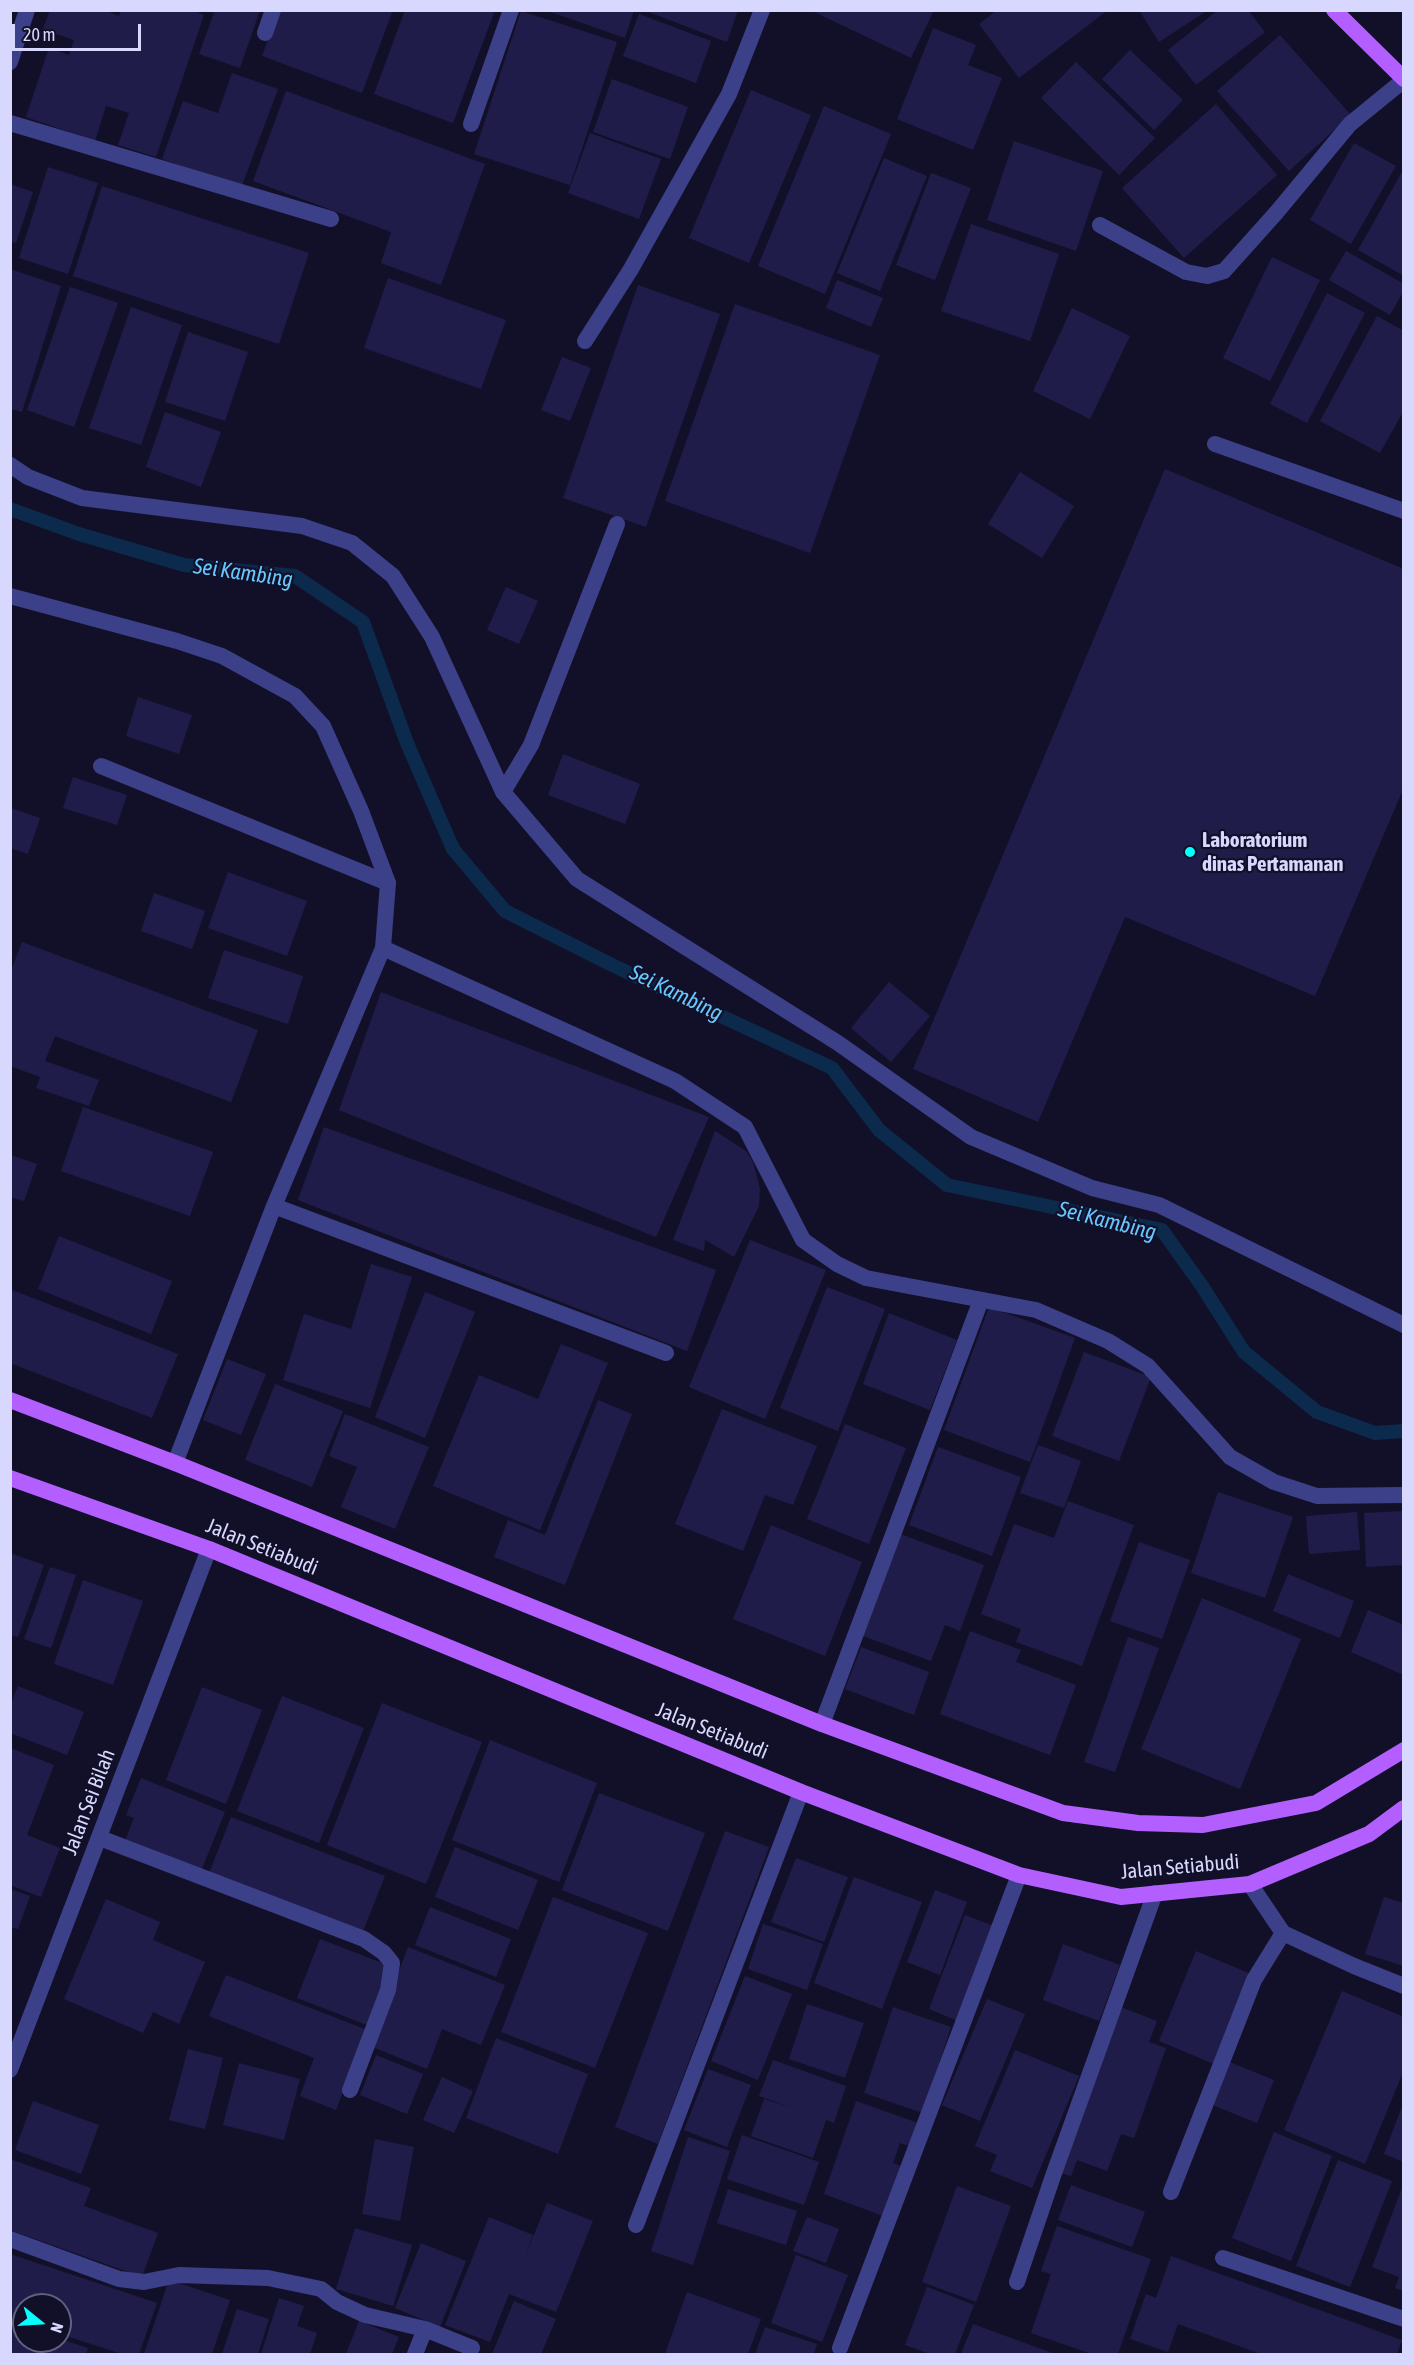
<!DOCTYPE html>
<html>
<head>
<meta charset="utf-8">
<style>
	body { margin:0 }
	#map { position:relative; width:1414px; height:2365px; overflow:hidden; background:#121029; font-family:"Asap Condensed",sans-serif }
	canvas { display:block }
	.frame { position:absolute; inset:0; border:12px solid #d8d8ff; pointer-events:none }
	.north { position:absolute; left:12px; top:2293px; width:60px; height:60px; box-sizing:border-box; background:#121029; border:2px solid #61607f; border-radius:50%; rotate:108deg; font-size:16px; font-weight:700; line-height:24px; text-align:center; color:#d8d8ff }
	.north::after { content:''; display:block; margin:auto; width:21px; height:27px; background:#04ffff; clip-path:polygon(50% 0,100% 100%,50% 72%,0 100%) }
	.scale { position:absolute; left:12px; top:24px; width:129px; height:27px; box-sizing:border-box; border:3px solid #d8d8ff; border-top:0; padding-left:8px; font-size:18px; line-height:21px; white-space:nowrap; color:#d8d8ff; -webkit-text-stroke:4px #121029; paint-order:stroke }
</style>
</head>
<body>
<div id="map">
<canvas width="1414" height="2365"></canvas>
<div class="frame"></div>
<div class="north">N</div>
<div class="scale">20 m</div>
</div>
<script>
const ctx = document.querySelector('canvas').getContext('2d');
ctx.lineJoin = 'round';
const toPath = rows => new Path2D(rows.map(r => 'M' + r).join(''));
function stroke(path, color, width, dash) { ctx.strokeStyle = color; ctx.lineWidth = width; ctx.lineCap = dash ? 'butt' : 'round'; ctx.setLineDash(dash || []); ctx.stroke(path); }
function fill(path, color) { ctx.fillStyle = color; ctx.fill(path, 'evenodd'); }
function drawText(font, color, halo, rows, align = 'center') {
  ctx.font = font + ' "Asap Condensed",sans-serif'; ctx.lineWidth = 4.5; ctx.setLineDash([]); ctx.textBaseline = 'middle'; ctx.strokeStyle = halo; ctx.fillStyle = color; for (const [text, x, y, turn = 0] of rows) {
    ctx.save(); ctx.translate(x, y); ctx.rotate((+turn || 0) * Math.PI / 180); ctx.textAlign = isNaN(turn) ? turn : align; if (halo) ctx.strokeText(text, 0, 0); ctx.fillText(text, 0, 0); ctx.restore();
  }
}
stroke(toPath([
	[10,509,79,534,184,565,295,576,363,622,407,743,453,849,505,911,612,965,832,1068,879,1130,947,1185,1162,1230,1202,1286,1244,1352,1317,1412,1375,1433,1404,1431]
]), '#0c2a4c', 14);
fill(toPath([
	[50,10,104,10,119,16,121,10,191,10,204,15,156,157,118,145,129,113,106,106,95,141,26,117,49,48,69,55,74,40,43,29],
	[215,10,260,10,240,68,199,54],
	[279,10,393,10,362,93,262,56],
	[405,10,495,10,453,123,374,94],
	[545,10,634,10,625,38],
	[643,10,738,10,727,42],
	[810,10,934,10,911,58],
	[997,10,1108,10,1019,78,979,24],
	[1139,10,1208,10,1159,42],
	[1218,10,1248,10,1265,32,1196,85,1168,50],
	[521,11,617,42,570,185,474,154],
	[639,14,711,41,696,83,623,56],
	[933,28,976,45,968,65,1002,78,973,150,897,119],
	[1280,35,1351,115,1289,171,1217,91],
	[1130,50,1183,100,1154,130,1102,79],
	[1076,62,1155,138,1119,175,1041,98],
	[232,73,278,89,241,188,162,159,183,101,218,113],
	[612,79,688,107,670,159,593,132],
	[751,90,811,115,749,263,689,238],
	[286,91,485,164,441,285,381,263,391,232,253,181],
	[1216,104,1277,175,1184,258,1122,188],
	[824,106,891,134,825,294,758,266],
	[590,133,661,159,639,219,568,193],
	[1014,141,1103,171,1076,251,987,220],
	[1354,143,1396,166,1351,244,1310,220],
	[884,158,927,176,880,291,837,273],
	[48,167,98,183,68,274,19,258],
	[1402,172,1404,173,1404,276,1358,250],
	[931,173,971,188,935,280,896,265],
	[10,184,33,192,16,243,10,241],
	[102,186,309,253,279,344,73,276],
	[971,224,1059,254,1030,341,941,311],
	[1346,251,1404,284,1404,290,1390,315,1329,280],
	[1272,257,1320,280,1270,381,1223,358],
	[10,269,61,286,22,412,10,409],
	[388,278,506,320,481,389,364,348],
	[837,280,883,298,871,327,826,308],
	[638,285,720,314,646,527,563,498],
	[70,287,118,303,74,427,27,410],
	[1327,293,1365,313,1307,423,1270,404],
	[735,304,880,355,810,553,665,501],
	[131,307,182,325,141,445,89,428],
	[1072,308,1130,336,1090,419,1033,391],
	[1377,316,1404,331,1404,410,1380,453,1320,421],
	[188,332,248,352,225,421,165,402],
	[562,357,591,368,570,421,541,410],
	[165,412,221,432,201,487,146,467],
	[1165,469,1404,569,1404,787,1315,996,1125,917,1038,1122,913,1069],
	[1020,472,1074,506,1042,558,988,524],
	[506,587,538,601,519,644,487,630],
	[138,697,192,715,179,754,126,736],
	[563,754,640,784,625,824,548,795],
	[73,777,127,795,117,825,63,808],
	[10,808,40,818,28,854,10,848],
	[228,872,307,901,287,956,208,928],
	[154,893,205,911,192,949,141,931],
	[22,942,258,1030,231,1102,55,1036,45,1061,99,1080,89,1106,36,1088,40,1077,10,1066,10,973],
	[224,950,303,976,288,1024,208,998],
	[889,982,930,1016,891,1062,851,1028],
	[381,992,709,1117,656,1237,339,1110],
	[83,1107,213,1152,190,1216,61,1171],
	[324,1127,716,1270,687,1351,298,1200],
	[715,1131,746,1151,753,1162,760,1189,759,1206,734,1257,705,1240,704,1251,673,1240],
	[10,1155,37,1164,24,1201,10,1197],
	[59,1236,172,1281,151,1334,38,1289],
	[750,1240,826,1270,765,1419,689,1387],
	[371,1264,412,1277,370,1408,283,1380,304,1314,351,1329],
	[827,1287,885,1309,838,1431,780,1408],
	[12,1290,178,1354,152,1418,10,1363],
	[425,1292,475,1312,425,1438,375,1417],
	[989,1307,1075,1338,1030,1462,944,1430],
	[889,1313,957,1340,930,1410,863,1384],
	[561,1344,608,1363,540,1530,433,1486,479,1375,538,1399],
	[1084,1352,1151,1377,1119,1461,1052,1436],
	[227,1359,266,1374,241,1435,203,1420],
	[275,1384,343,1411,312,1487,245,1460],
	[598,1400,632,1414,565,1585,494,1557,508,1520,545,1535],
	[722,1409,817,1446,793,1505,765,1495,743,1551,675,1524],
	[345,1414,429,1447,395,1529,341,1507,357,1467,329,1456],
	[845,1424,906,1448,869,1544,807,1519],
	[1038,1445,1081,1461,1064,1508,1020,1493],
	[938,1447,1021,1477,992,1556,909,1525],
	[1218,1492,1293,1517,1265,1598,1191,1573],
	[1068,1501,1134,1525,1082,1666,1016,1642,1021,1629,981,1614,1014,1524,1054,1538],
	[1404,1511,1404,1565,1366,1567,1364,1513],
	[1357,1512,1360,1550,1309,1554,1306,1516],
	[771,1525,862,1562,825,1656,733,1619],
	[900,1534,984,1565,960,1631,945,1625,931,1661,863,1636],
	[1139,1542,1190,1560,1162,1639,1110,1621],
	[10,1553,44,1565,18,1637,10,1635],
	[50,1567,76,1575,51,1648,24,1639],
	[1288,1574,1354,1601,1340,1638,1273,1611],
	[83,1580,143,1601,113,1685,54,1664],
	[1202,1598,1301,1639,1240,1789,1141,1749],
	[1368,1610,1404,1625,1404,1675,1351,1652],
	[970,1631,1021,1650,1016,1662,1076,1685,1050,1755,940,1714],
	[1128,1637,1159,1648,1115,1772,1084,1762],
	[861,1647,929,1672,914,1715,845,1689],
	[18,1686,84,1712,67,1755,10,1733,10,1706],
	[202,1687,262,1710,226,1804,166,1780],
	[282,1696,364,1728,319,1843,237,1811],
	[382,1703,482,1742,426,1884,327,1845],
	[490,1740,597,1783,559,1882,452,1840],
	[10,1748,54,1765,27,1835,60,1848,41,1897,10,1885],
	[141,1778,225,1812,201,1871,125,1841,134,1818,126,1815],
	[599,1793,705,1833,668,1931,562,1890],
	[231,1817,385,1876,361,1936,208,1876],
	[725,1831,769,1847,658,2144,615,2127],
	[455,1847,538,1880,518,1930,435,1897],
	[796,1858,848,1877,824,1942,771,1922],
	[854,1877,922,1902,882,2009,814,1983],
	[10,1889,30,1896,18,1929,10,1927],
	[935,1890,967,1902,940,1975,907,1962],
	[553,1897,648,1933,595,2068,501,2032],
	[1384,1897,1404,1903,1404,1966,1365,1954],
	[106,1899,160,1922,153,1940,205,1962,179,2024,153,2012,143,2033,64,1999],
	[430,1907,511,1939,496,1977,415,1945],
	[965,1915,994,1926,958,2021,929,2009],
	[763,1924,823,1944,807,1990,748,1969],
	[320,1939,390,1966,367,2025,297,1998],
	[1063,1944,1120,1965,1099,2021,1043,2000],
	[408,1947,505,1985,481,2045,442,2029,427,2069,370,2046],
	[1196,1951,1251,1974,1214,2064,1159,2041],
	[226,1975,367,2030,336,2110,300,2096,314,2058,209,2016],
	[745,1976,792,1994,758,2080,711,2061],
	[1342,1991,1404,2017,1404,2070,1365,2164,1284,2130],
	[987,1999,1025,2014,980,2121,942,2105],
	[807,2004,864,2023,845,2078,789,2059],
	[1118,2006,1157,2021,1149,2042,1166,2048,1134,2138,1121,2134,1107,2171,1077,2160,1071,2176,1058,2172],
	[893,2007,951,2027,923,2113,864,2093],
	[496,2038,588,2074,558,2154,466,2118],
	[188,2049,223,2058,205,2129,169,2120],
	[1015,2050,1079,2076,1032,2188,990,2171,997,2155,975,2146],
	[376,2055,423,2074,407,2114,360,2095],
	[773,2060,846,2086,834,2123,826,2120,813,2158,751,2136,764,2099,793,2108,759,2096],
	[1227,2061,1274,2080,1257,2123,1210,2104],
	[239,2063,300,2079,284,2140,223,2125],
	[708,2069,751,2085,727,2147,684,2130],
	[442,2077,473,2091,454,2133,423,2120],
	[33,2101,99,2125,81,2174,15,2150],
	[856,2101,921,2124,912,2147,900,2143,893,2163,903,2167,886,2217,824,2194],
	[1403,2104,1404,2104,1404,2162,1384,2154],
	[1274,2132,1332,2156,1291,2261,1232,2238],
	[742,2135,819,2162,804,2205,727,2179],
	[688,2137,730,2151,693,2265,651,2251],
	[375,2139,414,2147,400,2221,362,2214],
	[10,2159,91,2188,84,2206,158,2233,142,2277,10,2230],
	[1338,2160,1392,2181,1350,2287,1296,2266],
	[1071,2185,1145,2212,1132,2247,1058,2220],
	[1403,2185,1404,2185,1404,2291,1395,2288,1399,2277,1372,2267],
	[957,2186,1011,2206,976,2302,922,2282],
	[728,2189,797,2211,786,2245,717,2223],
	[547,2203,593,2221,556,2312,509,2294,490,2342,445,2325,489,2217,533,2235,524,2259],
	[807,2217,839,2229,826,2263,793,2251],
	[1057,2226,1151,2259,1118,2354,1092,2354,1031,2333,1051,2274,1041,2271],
	[355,2228,412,2245,393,2306,336,2289],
	[421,2243,466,2261,440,2327,395,2308],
	[10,2254,157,2303,139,2354,122,2354,60,2334,60,2305,24,2305,24,2321,10,2317],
	[796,2255,848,2275,822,2342,771,2323],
	[1171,2256,1402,2340,1397,2354,1261,2354,1178,2324,1168,2352,1130,2339,1146,2294,1156,2298],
	[169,2280,230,2300,212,2354,144,2354],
	[927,2287,974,2305,955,2354,930,2354,905,2345],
	[687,2292,761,2319,748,2354,665,2354],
	[279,2298,304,2306,297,2326,317,2333,310,2354,261,2354],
	[514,2301,556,2319,541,2354,492,2354],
	[237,2309,269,2319,258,2354,222,2354],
	[359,2321,399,2337,392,2354,346,2354],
	[10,2323,24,2327,24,2341,60,2341,60,2339,88,2348,86,2354,10,2354],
	[973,2324,1055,2354,961,2354],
	[765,2327,817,2344,814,2354,755,2354]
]), '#201c4a');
stroke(toPath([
	[1215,444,1404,511],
	[101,766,388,883],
	[503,792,531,745,617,524]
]), '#3b4088', 16);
stroke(toPath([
	[265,33,273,10],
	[10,62,27,10],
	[10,123,331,219],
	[471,124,511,10],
	[1100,225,1186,272,1207,276,1224,271,1276,213,1350,124,1404,80],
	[585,341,631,269,729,94,762,10],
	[10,465,28,477,82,498,302,526,352,543,393,576,432,637,503,792,577,879,838,1043,971,1137,1092,1188,1159,1205,1404,1325],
	[10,596,177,641,222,656,295,696,323,726,361,811,388,883,383,948,274,1206,175,1463],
	[383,948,675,1081,745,1127,803,1240,837,1264,866,1278,1036,1310,1108,1341,1148,1366,1230,1457,1274,1482,1317,1496,1404,1495],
	[274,1206,666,1353],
	[822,1724,981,1300],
	[100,1838,364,1939,384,1953,392,1963,388,1990,350,2090],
	[1250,1884,1283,1933,1354,1966,1404,1986],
	[10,2070,209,1549],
	[1171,2192,1254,1980,1283,1933],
	[636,2225,801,1792],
	[10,2239,119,2279,144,2282,179,2275,268,2278,321,2289,337,2302,365,2315,425,2329,415,2354],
	[1223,2258,1404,2319],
	[1017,2282,1053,2176,1155,1893],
	[425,2329,472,2348],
	[840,2348,1019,1875]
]), '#3b4088', 16);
stroke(toPath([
	[1334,10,1404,79],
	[10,1400,175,1463,822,1724,1063,1813,1138,1823,1203,1825,1316,1803,1404,1750],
	[10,1478,209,1549,801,1792,1019,1875,1121,1897,1250,1884,1369,1834,1404,1808]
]), '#b35fff', 16);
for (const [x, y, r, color] of [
	[1190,852,6,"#04ffff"]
]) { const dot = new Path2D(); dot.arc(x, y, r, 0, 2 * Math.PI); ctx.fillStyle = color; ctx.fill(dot); stroke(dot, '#121029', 2); }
drawText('bold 21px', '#d8d8ff', '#121029', [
	["Laboratorium",1202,840],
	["dinas Pertamanan",1202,864]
], 'left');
drawText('21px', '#d8d8ff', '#121029', [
	["Jalan Setiabudi",262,1547,22],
	["Jalan Setiabudi",712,1731,22],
	["Jalan Sei Bilah",89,1802,-69],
	["Jalan Setiabudi",1180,1867,-5]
]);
drawText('italic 22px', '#66c8ff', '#121029', [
	["Sei Kambing",243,573,8],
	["Sei Kambing",676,993,26],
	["Sei Kambing",1107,1221,14]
]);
</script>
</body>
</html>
